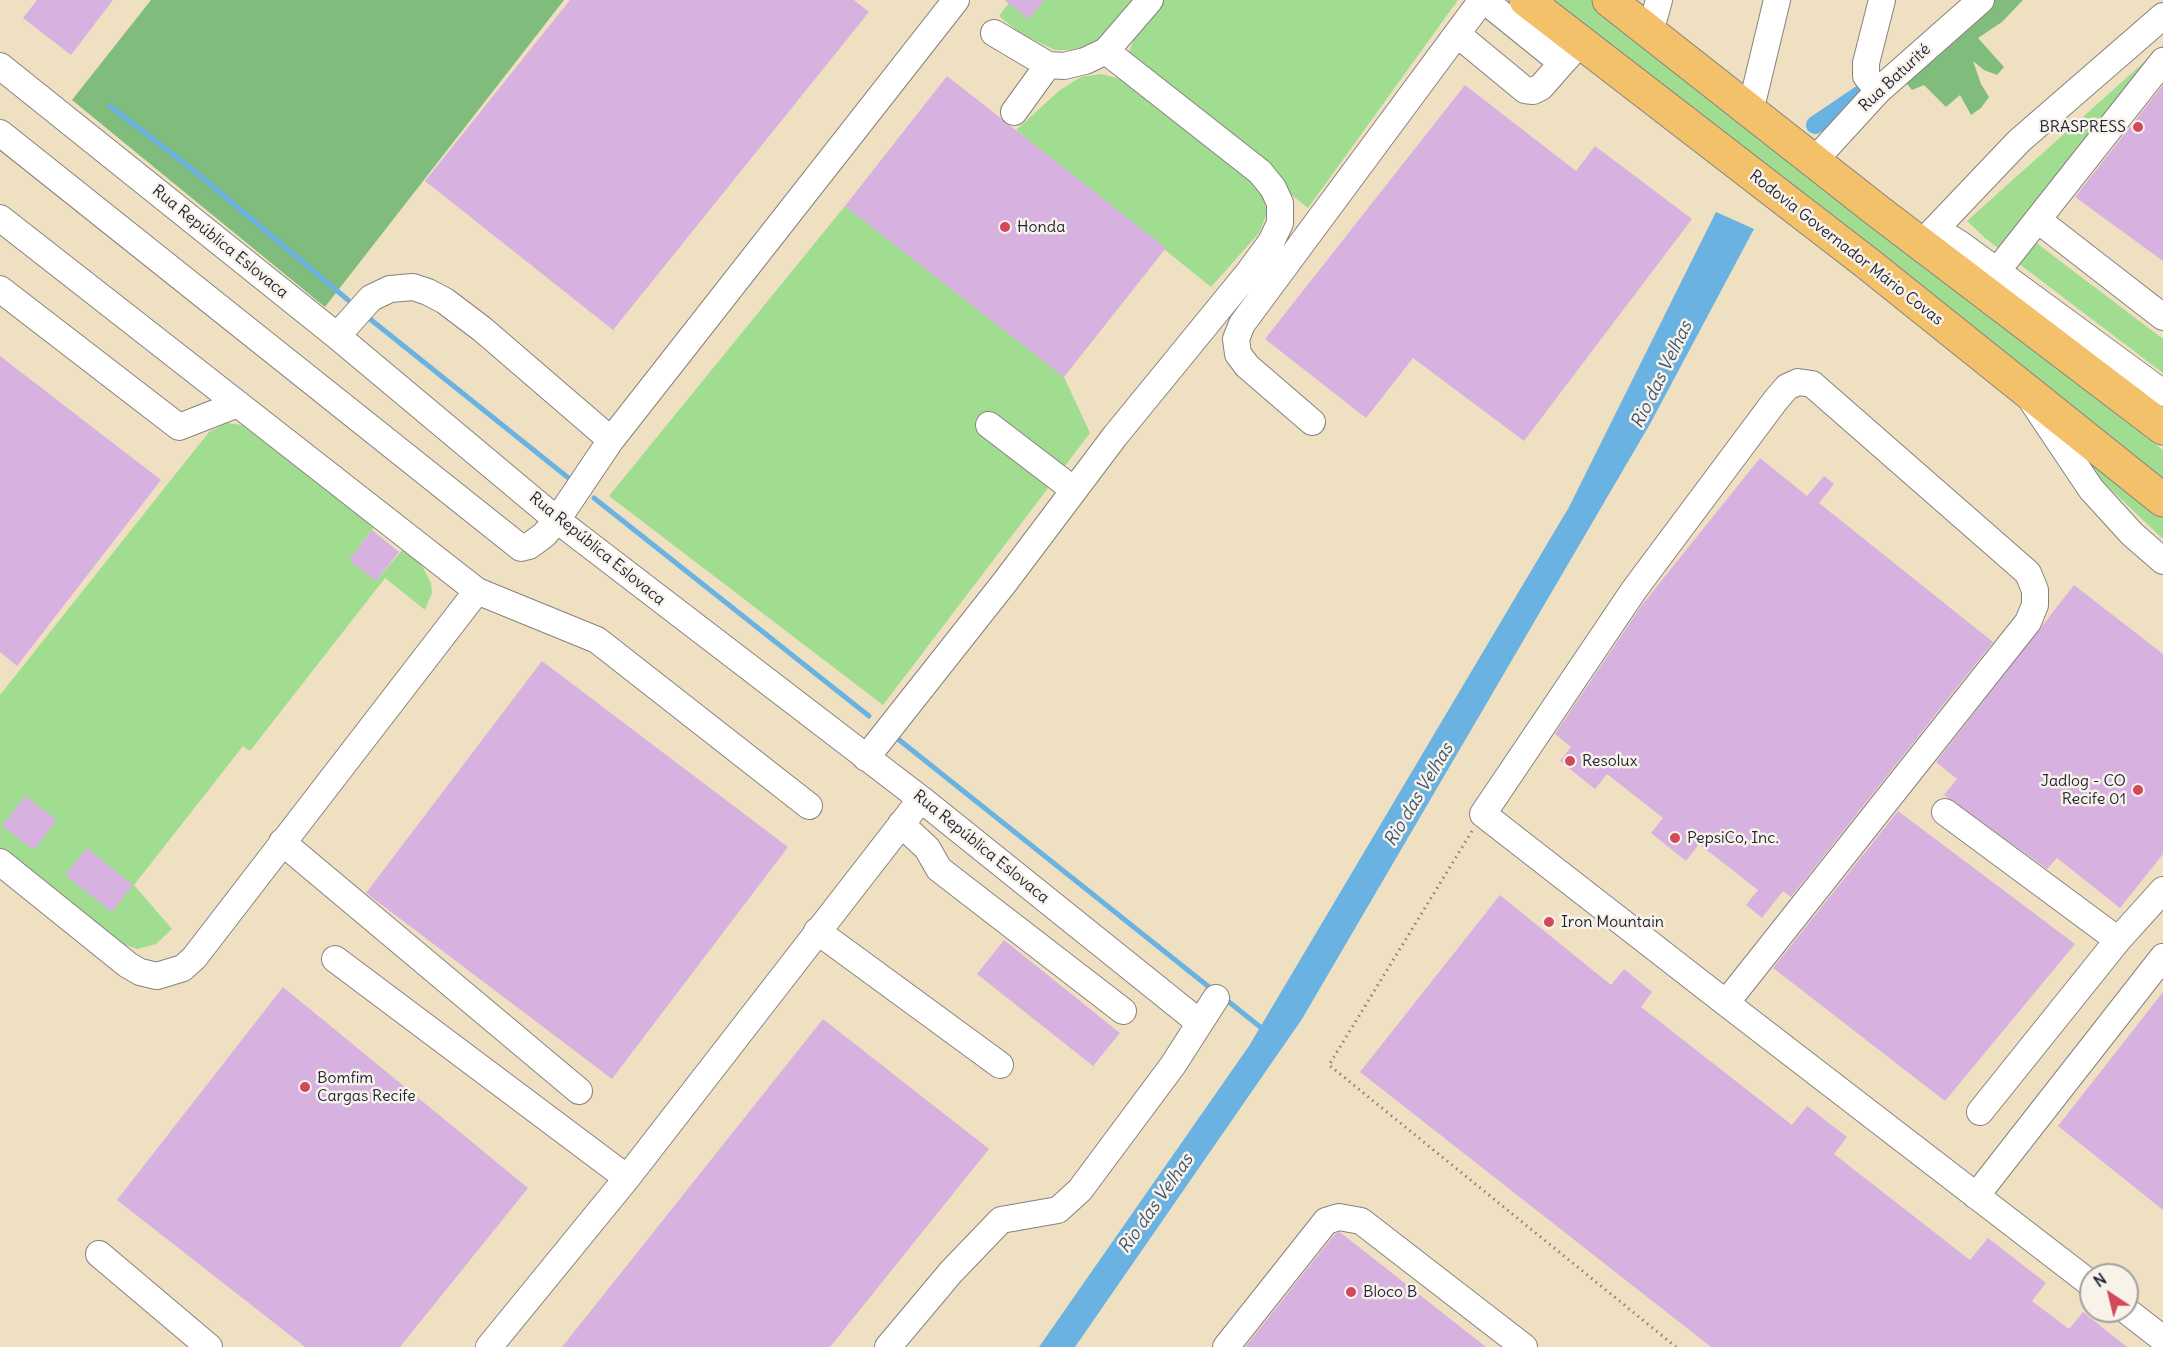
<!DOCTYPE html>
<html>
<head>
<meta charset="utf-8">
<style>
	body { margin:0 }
	#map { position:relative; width:2163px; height:1347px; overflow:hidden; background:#efe0c1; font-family:Delius,sans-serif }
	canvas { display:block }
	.north { position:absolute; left:2079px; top:1263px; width:60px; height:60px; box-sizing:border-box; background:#f7f3e8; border:2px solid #a29fa3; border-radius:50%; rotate:325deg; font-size:16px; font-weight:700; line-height:24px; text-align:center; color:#22223b }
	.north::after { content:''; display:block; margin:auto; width:21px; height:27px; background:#d1495b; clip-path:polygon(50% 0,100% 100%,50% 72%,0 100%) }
</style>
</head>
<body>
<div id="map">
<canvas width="2163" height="1347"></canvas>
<div class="north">N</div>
</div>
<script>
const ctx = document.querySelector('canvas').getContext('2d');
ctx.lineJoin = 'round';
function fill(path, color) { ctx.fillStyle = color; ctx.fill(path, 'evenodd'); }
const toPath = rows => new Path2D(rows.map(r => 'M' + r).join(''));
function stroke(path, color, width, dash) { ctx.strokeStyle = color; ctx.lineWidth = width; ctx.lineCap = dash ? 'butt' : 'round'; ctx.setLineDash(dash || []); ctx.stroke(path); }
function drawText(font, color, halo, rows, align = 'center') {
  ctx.font = font + ' Delius,sans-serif'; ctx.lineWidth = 5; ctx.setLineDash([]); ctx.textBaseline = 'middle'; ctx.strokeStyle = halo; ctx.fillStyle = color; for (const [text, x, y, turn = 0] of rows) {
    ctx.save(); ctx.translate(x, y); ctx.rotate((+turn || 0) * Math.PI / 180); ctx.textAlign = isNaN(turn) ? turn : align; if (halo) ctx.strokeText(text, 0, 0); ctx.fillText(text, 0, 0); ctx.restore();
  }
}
fill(toPath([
	[1011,0,1131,0,1132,1,1109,33,1093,45,1073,50,1055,50,1021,34,999,16],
	[1154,0,1458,0,1308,208,1263,172,1271,204,1259,233,1211,287,1016,130,1060,90,1081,77,1101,74,1133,82,1124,65,1145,10],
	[1547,0,1594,0,1885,236,2163,450,2163,481],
	[2163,45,2163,57,2018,229,2163,339,2163,373,1985,238,1967,221],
	[845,206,1064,377,1090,433,883,705,609,496],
	[2046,411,2163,504,2163,539,2081,461],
	[227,423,242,425,374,527,349,560,376,581,402,550,421,564,431,583,432,593,425,610,385,578,250,751,243,746,134,885,172,929,156,944,137,949,120,943,0,849,0,695,209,432]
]), '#a0dd91');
fill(toPath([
	[151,0,564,0,325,307,72,100],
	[1993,0,2023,0,2002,22,1978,38,2004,67,1997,75,1984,70,1973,61,1981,84,1989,97,1981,108,1971,115,1960,95,1946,107,1924,85,1912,90,1902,78]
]), '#80bc7b');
fill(toPath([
	[1716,212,1754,229,1650,424,1302,1019,1075,1347,1039,1347,1249,1046,1569,507]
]), '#6ab2e1');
stroke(toPath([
	[110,106,192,169,348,300],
	[370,319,571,480],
	[594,498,869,716],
	[893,735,1214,991],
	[1224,998,1264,1030]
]), '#6ab2e1', 5);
stroke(toPath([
	[1815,125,1874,85]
]), '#6ab2e1', 18);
fill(toPath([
	[37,0,113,0,71,55,23,18],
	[570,0,854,0,869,12,613,330,425,181],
	[1004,0,1044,0,1029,19],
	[947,76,1166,248,1064,377,845,206],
	[1465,85,1576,171,1595,146,1692,219,1524,441,1413,358,1366,418,1265,339],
	[2163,85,2163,261,2075,197],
	[0,356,161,480,17,666,0,652],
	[1760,458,1807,496,1824,476,1834,484,1819,503,1993,642,1791,897,1783,891,1762,918,1746,905,1758,890,1699,844,1686,861,1651,833,1663,818,1607,774,1595,789,1560,761,1571,747,1555,734,1642,605],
	[372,530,399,552,376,581,349,560],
	[2074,585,2163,654,2163,854,2120,908,2057,858,2047,869,1947,797,1944,795,1957,779,1936,762],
	[542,661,788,847,612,1079,366,893],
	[25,796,57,820,34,850,2,826],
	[1898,811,2075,944,1945,1101,1773,968],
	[87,848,133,885,112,912,65,875],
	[1500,895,1611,985,1624,969,1652,992,1641,1007,1792,1125,1807,1106,1847,1137,1834,1154,1970,1260,1988,1238,2046,1283,2032,1301,2069,1329,2083,1312,2127,1347,1711,1347,1360,1072],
	[1004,940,1120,1033,1093,1066,977,974],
	[283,987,528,1188,400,1347,305,1347,117,1200],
	[2163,992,2163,1210,2058,1126],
	[823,1019,989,1149,830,1347,562,1347],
	[1340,1232,1341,1233,1486,1347,1245,1347,1335,1234]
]), '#d7b2e1');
const minor = toPath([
	[1484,0,1562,63,1573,51],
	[994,33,1048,65],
	[1650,33,1659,0],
	[1457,34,1525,90,1533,91,1541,87,1562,63],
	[0,66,337,336,557,520,921,799,1200,1023],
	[1878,91,1866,76,1866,63,1882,0],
	[1014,112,1048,65,1064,66,1085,61,1106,51],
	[1750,112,1777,0],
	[0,133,521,548,529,546,544,535,557,520,611,440,482,329,445,301,428,292,413,287,390,289,371,298,337,336],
	[1814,161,1878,91,1981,0],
	[0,218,477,591,597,640,809,806],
	[2038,220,2163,317],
	[1935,229,1960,244,2163,393],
	[1921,244,2019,141,2163,16],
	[1997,271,2163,61],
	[0,289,179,427,238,404],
	[2032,401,2091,489,2132,534,2163,561],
	[1312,422,1247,366,1238,354,1236,339,1242,324,1482,0],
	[989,425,1074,490],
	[611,440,956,0],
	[866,758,1005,582,1115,436,1249,272,1271,242,1280,223,1280,203,1273,188,1260,172,1106,51,1150,0],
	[1945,812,2118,940],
	[901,824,927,848,939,869,1123,1011],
	[282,842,579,1091],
	[0,862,128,965,140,972,157,976,183,968,194,958,477,591],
	[817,931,1000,1065],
	[335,959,627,1178,921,799],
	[1726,1003,2028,622,2035,605,2035,590,2028,573,1812,384,1798,382,1787,387,1775,401,1634,590,1483,814,1726,1003,2091,1284],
	[1980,1112,2118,940,2163,890],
	[1976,1196,2163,957],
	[99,1254,209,1347],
	[2127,1311,2163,1339],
	[489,1347,627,1178],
	[888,1347,951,1272,1001,1220,1058,1210,1080,1190,1173,1065,1216,998],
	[1226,1347,1326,1221,1339,1217,1361,1221,1524,1347]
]);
const highway = toPath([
	[1526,0,1867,263,2163,500],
	[1609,0,1879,212,2163,428]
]);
stroke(minor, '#88817e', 28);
stroke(highway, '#88817e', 35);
stroke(toPath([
	[1472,831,1329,1065,1676,1347]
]), '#88817e', 3, [1.5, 4.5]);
stroke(minor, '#fff', 26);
stroke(highway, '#f4c16b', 33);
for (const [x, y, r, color] of [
	[2138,127,6,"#d1495b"],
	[1005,227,6,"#d1495b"],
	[1570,761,6,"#d1495b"],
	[2138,790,6,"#d1495b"],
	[1675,838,6,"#d1495b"],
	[1549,922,6,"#d1495b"],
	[305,1087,6,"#d1495b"],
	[1351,1292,6,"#d1495b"]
]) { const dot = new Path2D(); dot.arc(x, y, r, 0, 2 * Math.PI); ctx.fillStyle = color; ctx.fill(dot); stroke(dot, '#f7f3e8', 2); }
drawText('16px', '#22223b', '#f7f3e8', [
	["Rua Baturité",1895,78,-43],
	["Rua República Eslovaca",220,242,39],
	["Rodovia Governador Mário Covas",1846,248,38],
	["Rua República Eslovaca",597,549,39],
	["Rua República Eslovaca",981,847,39]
]);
drawText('16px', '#22223b', '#f7f3e8', [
	["BRASPRESS",2126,127,"right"],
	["Honda",1017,227],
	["Resolux",1582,761],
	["Jadlog - CO",2126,781,"right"],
	["Recife 01",2126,799,"right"],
	["PepsiCo, Inc.",1687,838],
	["Iron Mountain",1561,922],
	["Bomfim",317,1078],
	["Cargas Recife",317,1096],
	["Bloco B",1363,1292]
], 'left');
drawText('italic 18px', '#3b5475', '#f7f3e8', [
	["Rio das Velhas",1662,375,-64],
	["Rio das Velhas",1419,795,-59],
	["Rio das Velhas",1156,1204,-55]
]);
</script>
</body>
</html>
